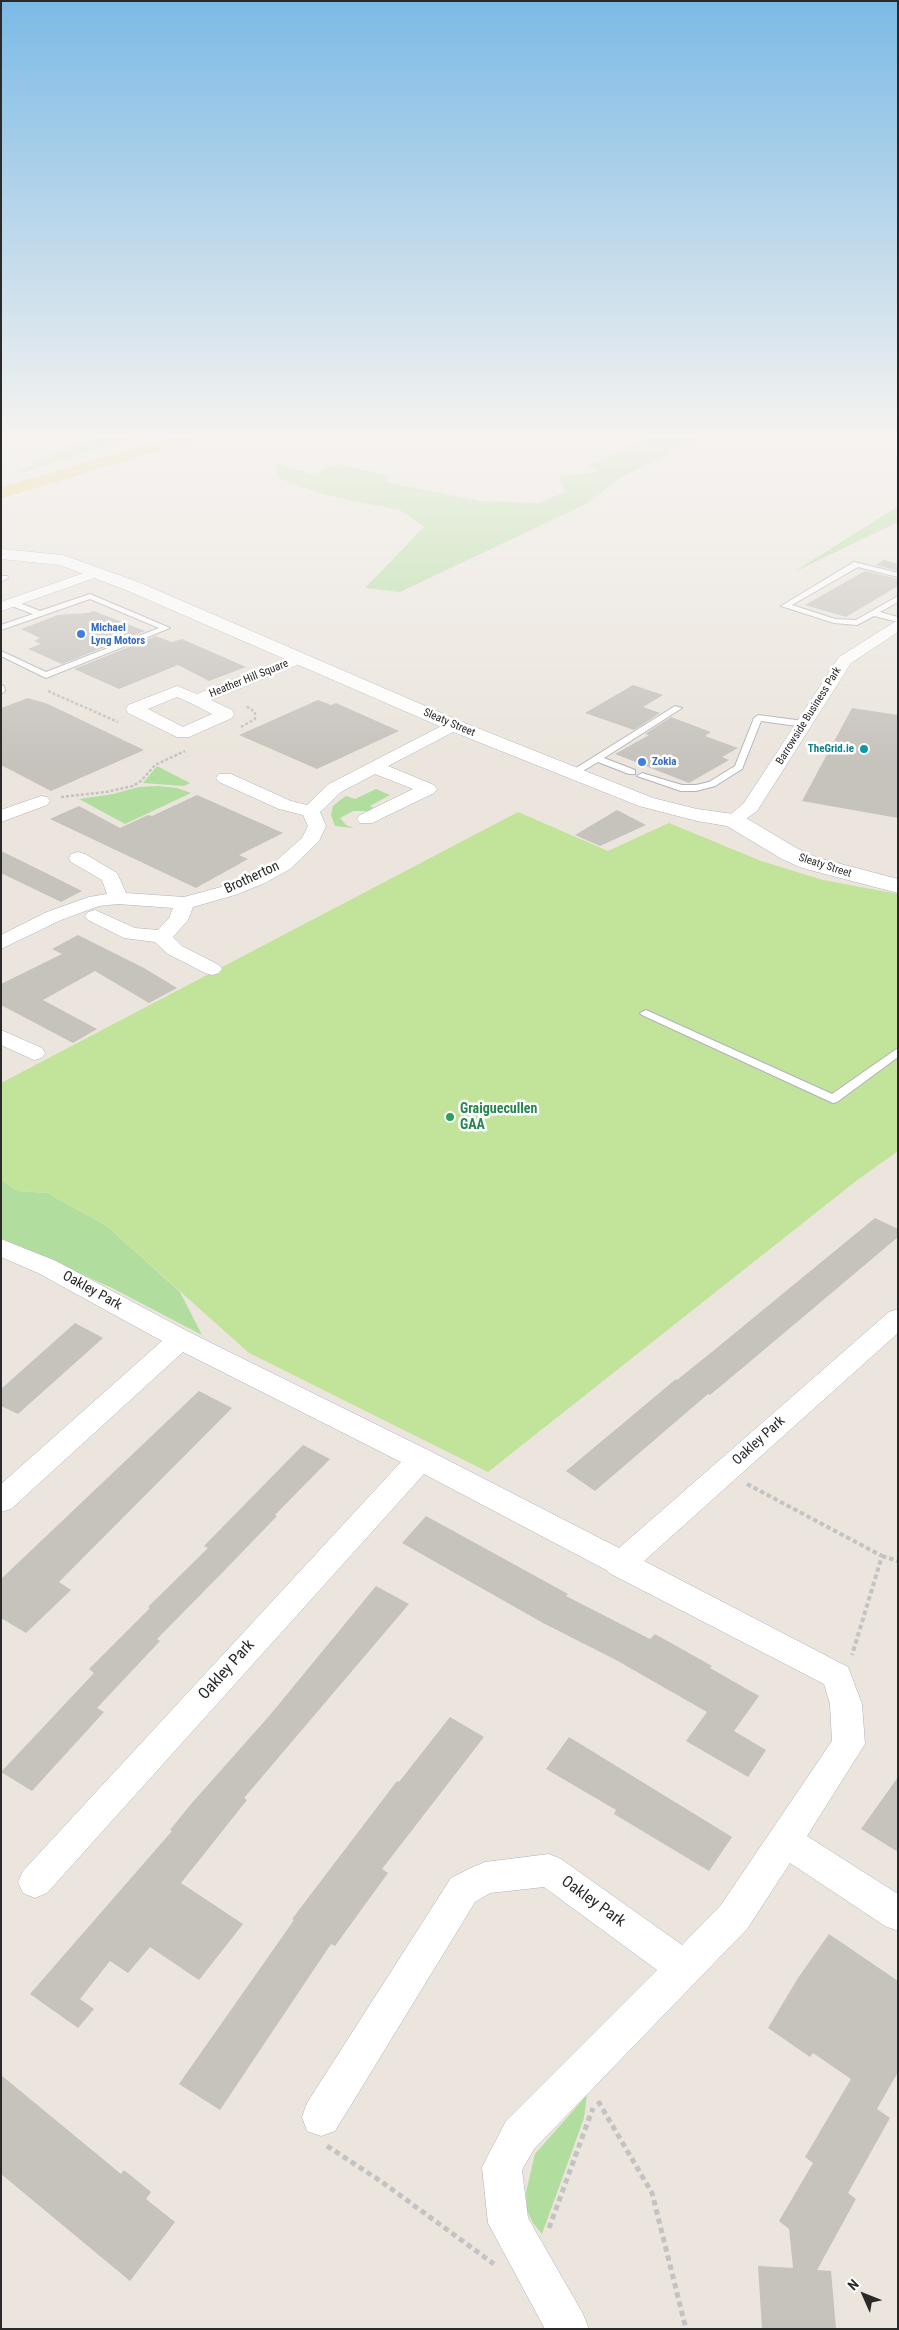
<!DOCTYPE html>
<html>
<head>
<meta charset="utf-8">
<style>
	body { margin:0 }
	#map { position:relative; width:899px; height:2330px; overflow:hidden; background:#ebe5dd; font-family:"Roboto Condensed",sans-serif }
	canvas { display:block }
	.frame { position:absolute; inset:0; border:2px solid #2a2a2a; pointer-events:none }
	.north { position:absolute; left:839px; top:2270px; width:50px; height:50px; -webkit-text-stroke:4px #fff; paint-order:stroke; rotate:314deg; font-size:14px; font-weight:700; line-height:20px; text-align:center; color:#2a2a2a }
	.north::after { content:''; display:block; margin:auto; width:18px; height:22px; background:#2a2a2a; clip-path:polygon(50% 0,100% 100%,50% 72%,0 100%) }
</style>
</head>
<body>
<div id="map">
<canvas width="899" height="2330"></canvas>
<div class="frame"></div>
<div class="north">N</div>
</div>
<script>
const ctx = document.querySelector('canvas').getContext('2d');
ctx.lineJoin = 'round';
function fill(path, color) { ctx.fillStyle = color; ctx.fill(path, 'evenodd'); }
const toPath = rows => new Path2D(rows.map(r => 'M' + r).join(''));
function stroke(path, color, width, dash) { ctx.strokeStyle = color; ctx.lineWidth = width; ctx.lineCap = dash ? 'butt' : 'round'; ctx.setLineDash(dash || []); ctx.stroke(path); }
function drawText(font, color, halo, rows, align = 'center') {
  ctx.font = font + ' "Roboto Condensed",sans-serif'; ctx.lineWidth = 5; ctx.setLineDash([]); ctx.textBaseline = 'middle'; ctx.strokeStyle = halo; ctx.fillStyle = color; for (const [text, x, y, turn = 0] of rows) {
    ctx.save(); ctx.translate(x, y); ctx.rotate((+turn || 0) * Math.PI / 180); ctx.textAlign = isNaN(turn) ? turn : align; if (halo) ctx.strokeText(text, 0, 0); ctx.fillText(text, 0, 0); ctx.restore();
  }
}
fill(toPath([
	[103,438,134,438,9,476,76,444],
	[650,438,701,438,620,478,588,503,400,592,365,588,424,527,400,510,329,496,279,479,274,462,312,474,338,464,390,476,385,482,480,501,539,503,565,492,559,477,598,472,588,465],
	[898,506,898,522,794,572],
	[157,766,190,783,184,786,143,783],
	[158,786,177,788,191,793,125,824,79,799,113,794,139,787],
	[376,789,390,795,370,806,380,811,353,811,340,818,346,825,354,828,335,826,331,815,333,806,339,801,346,796,355,799],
	[1,1180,18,1191,47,1193,107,1226,180,1292,202,1335,110,1287,1,1239],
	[587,2095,584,2118,542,2234,533,2223,527,2211,526,2192,535,2154]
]), '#b1dd9e');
fill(toPath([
	[518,812,608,851,669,823,761,861,823,880,898,894,898,1151,856,1181,488,1472,249,1353,107,1226,47,1193,18,1191,1,1180,1,1083]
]), '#c1e39a');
fill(toPath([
	[884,560,898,564,898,571,875,565],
	[865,571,898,579,898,586,846,617,805,605],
	[94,611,145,631,62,664,28,649,41,644,34,641,40,638,21,629,58,615,87,613],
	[156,636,172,642,182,639,246,667,209,681,178,665,119,689,74,669],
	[633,685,663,695,643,707,660,713,634,730,585,713],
	[28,698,48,704,144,750,51,791,1,765,1,708],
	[318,700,331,705,336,703,399,731,317,769,239,735],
	[852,708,898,715,898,818,802,801],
	[671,717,711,732,705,736,738,748,722,757,729,760,689,783,615,754,649,735,645,734],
	[197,795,283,833,239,855,248,859,196,888,50,819,79,806,120,828,148,815,152,816],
	[617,810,646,825,600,846,575,835],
	[1,851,46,873,82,891,61,902,1,873],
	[78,935,144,968,177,988,149,1003,95,971,43,1000,97,1029,73,1043,1,1005,1,984,62,954,52,949],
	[875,1218,898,1229,898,1237,746,1365,710,1395,708,1394,595,1491,566,1471,676,1379,677,1380,713,1351],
	[75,1323,103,1338,18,1414,1,1406,1,1389],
	[199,1391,232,1408,59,1582,71,1590,26,1633,1,1618,1,1579],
	[303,1445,330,1459,275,1515,277,1516,220,1575,157,1639,160,1641,97,1708,104,1712,32,1791,1,1772,94,1673,89,1669,150,1608,148,1607,208,1548,204,1546],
	[426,1516,568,1594,566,1596,650,1639,655,1634,712,1666,710,1668,759,1696,734,1731,766,1750,748,1777,686,1741,707,1712,616,1660,543,1623,402,1543],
	[376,1586,409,1604,244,1798,247,1800,181,1883,243,1924,199,1980,150,1947,128,1973,110,1961,80,1999,94,2009,78,2028,30,1994,172,1831,170,1830,191,1804,270,1715],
	[450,1717,484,1737,382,1869,388,1873,335,1946,331,1944,220,2110,179,2084,294,1920,292,1919,397,1781,399,1782],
	[569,1737,732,1837,709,1871,614,1814,616,1810,546,1769],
	[898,1777,898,1852,861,1829],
	[829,1934,898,1981,898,2072,877,2109,890,2118,848,2193,856,2199,817,2270,831,2271,836,2329,762,2329,758,2266,793,2268,789,2229,779,2221,813,2163,805,2157,851,2079,813,2053,810,2057,768,2028,798,1978],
	[1,2075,121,2174,124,2170,151,2192,146,2199,175,2222,130,2281,1,2174]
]), '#c6c2bc');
const lane = toPath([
	[854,562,898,573,898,577,858,567,792,605,835,619,856,620,898,596,898,602,880,612,898,617,898,622,874,616,857,625,834,623,781,606,854,562],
	[1,576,7,576,8,578,1,582,1,576],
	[90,594,170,628,46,678,1,656,1,651,46,672,159,628,90,599,1,630,1,625,33,614,9,605,9,601,15,601,40,611,90,594],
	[1,685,4,686,5,691,1,694,1,685],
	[675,706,682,708,604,758,635,770,635,774,629,774,598,762,576,775,570,775,568,773,675,706],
	[758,715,804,721,808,724,804,727,761,721,742,769,715,786,696,791,681,791,637,776,642,773,682,785,696,785,709,782,735,766,754,718,758,715],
	[646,1010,832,1094,898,1048,898,1057,837,1102,833,1103,642,1015,640,1013,646,1010]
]);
const street = toPath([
	[95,569,100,570,102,573,100,576,1,611,1,602,95,569],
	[898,620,898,632,851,663,757,811,739,824,727,824,724,820,744,803,839,657,898,620],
	[301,653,307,655,309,658,307,661,211,700,232,710,234,714,232,718,189,737,177,737,128,713,126,709,128,705,177,686,197,694,301,653],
	[177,697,191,703,212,714,183,727,148,709,177,697],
	[453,720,459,721,461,725,459,729,388,766,434,785,437,789,434,793,372,823,360,823,357,819,360,815,413,789,375,774,341,792,320,812,326,826,319,841,290,869,265,883,235,895,193,907,188,920,173,937,182,946,219,965,222,969,219,973,212,975,205,973,168,954,155,942,124,938,88,920,85,916,88,912,95,910,135,928,158,930,169,918,173,908,118,904,99,906,61,920,1,949,1,935,47,912,89,897,107,894,102,880,71,862,69,858,71,854,78,852,85,854,117,873,126,893,184,897,221,887,251,875,276,861,302,838,308,826,303,815,279,809,219,782,216,778,219,774,231,774,291,801,307,805,329,784,453,720],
	[41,796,47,797,50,801,47,805,1,822,1,810,41,796],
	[1,1030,42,1048,45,1053,42,1058,34,1060,1,1045,1,1030],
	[1,1239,56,1261,189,1332,430,1451,619,1548,889,1312,898,1309,898,1333,644,1561,848,1667,862,1704,865,1744,807,1836,898,1894,898,1931,885,1926,790,1863,747,1929,534,2149,522,2170,528,2218,583,2314,589,2329,545,2329,488,2223,482,2167,506,2121,657,1970,544,1887,490,1893,475,1902,335,2131,321,2136,307,2131,302,2117,307,2103,451,1878,473,1867,485,1862,549,1854,561,1859,682,1945,721,1905,832,1741,830,1704,824,1684,609,1573,608,1571,424,1474,47,1893,35,1898,23,1893,18,1882,23,1871,401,1462,183,1352,11,1509,1,1512,1,1484,162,1341,38,1273,1,1257,1,1239]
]);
const secondary = toPath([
	[1,549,63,555,138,582,460,721,653,798,697,809,741,815,798,849,818,858,898,879,898,893,802,868,782,859,727,826,697,821,639,806,446,729,126,590,60,565,1,559,1,549]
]);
const primary = toPath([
	[170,438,192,438,190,441,1,498,1,488,170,438]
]);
stroke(lane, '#b0b3bc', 2);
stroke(street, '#b0b3bc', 1);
stroke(secondary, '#b0b3bc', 1);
stroke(primary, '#c3c3c3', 1);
stroke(toPath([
	[48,691,118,722],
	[241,727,255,719,255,712,246,706],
	[61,797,106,792,133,786,141,781,155,765,185,751]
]), '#c3c3c3', 2.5, [3, 2]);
stroke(toPath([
	[747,1484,882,1556,852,1655],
	[882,1556,898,1561]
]), '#c3c3c3', 4, [4.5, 3]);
stroke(toPath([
	[598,2101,652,2193,686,2329],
	[327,2146,382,2182,494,2264],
	[549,2228,593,2108]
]), '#c3c3c3', 5, [5.5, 4]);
fill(lane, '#fff');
fill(street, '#fff');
fill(secondary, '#fff');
fill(primary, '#e5cd68');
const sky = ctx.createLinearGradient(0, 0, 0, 764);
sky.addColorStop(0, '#7bbae6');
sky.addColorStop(0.57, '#f6f3f0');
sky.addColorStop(1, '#f6f3f000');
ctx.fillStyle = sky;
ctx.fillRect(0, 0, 899, 764);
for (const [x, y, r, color] of [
	[81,634,5,"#3f7fe0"],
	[864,749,5,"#0f9aa8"],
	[642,762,5,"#3f7fe0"],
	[450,1117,5,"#2e9e5b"]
]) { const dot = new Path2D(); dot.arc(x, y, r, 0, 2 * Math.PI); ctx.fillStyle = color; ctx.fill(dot); stroke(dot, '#fff', 2); }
drawText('bold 11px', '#366cbe', '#fff', [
	["Michael",91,628],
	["Lyng Motors",91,641],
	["Zokia",652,762]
], 'left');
drawText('11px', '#2a2a2a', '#fff', [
	["Heather Hill Square",249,679,-22],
	["Barrowside Business Park",809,716,-58],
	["Sleaty Street",449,723,23],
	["Sleaty Street",825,866,18]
]);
drawText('bold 11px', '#0d838f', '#fff', [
	["TheGrid.ie",854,749]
], 'right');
drawText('14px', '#2a2a2a', '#fff', [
	["Brotherton",252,878,-25],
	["Oakley Park",92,1291,29],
	["Oakley Park",759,1441,-42]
]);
drawText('bold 14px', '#27864d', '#fff', [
	["Graiguecullen",460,1109],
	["GAA",460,1125]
], 'left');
drawText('16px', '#2a2a2a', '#fff', [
	["Oakley Park",227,1670,-48],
	["Oakley Park",593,1902,36]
]);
</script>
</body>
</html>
